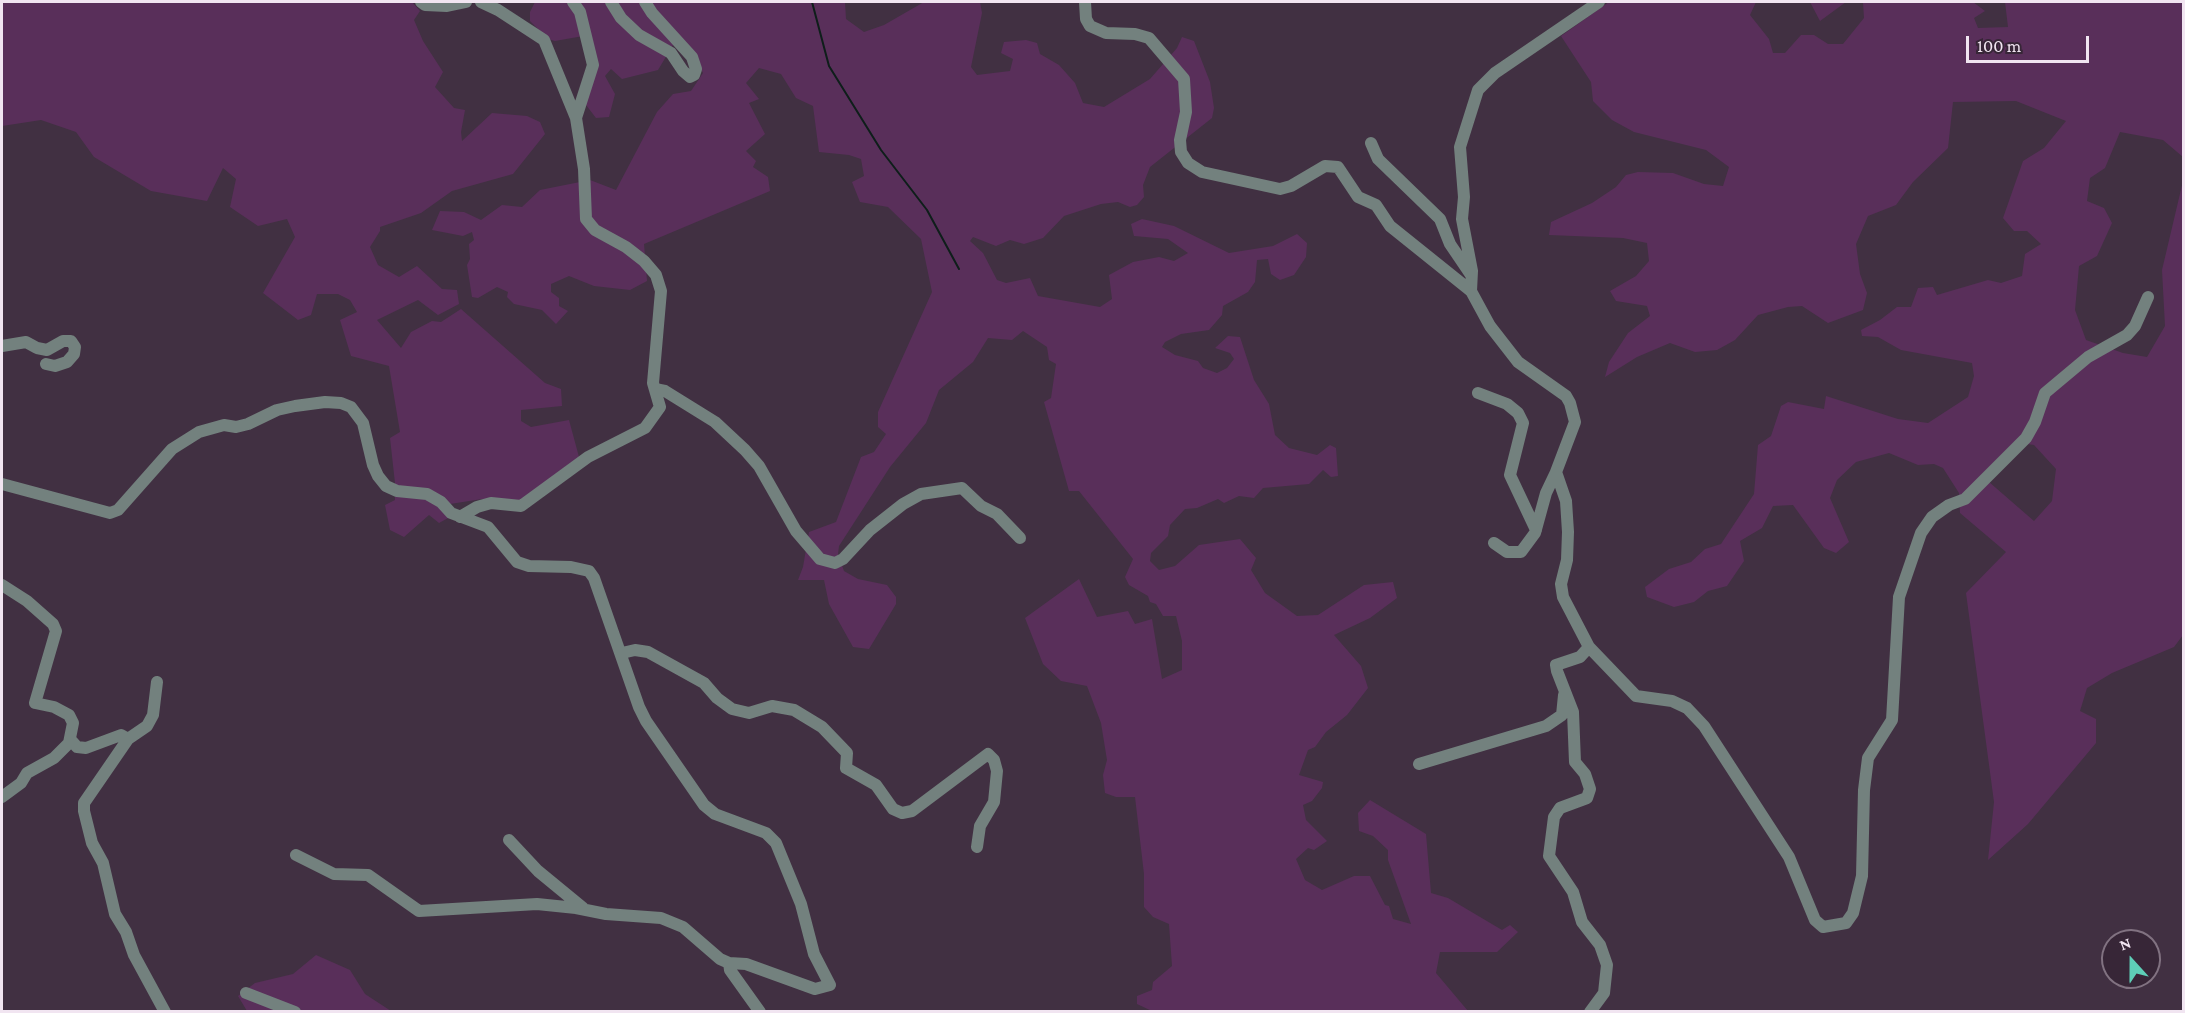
<!DOCTYPE html>
<html>
<head>
<meta charset="utf-8">
<style>
	body { margin:0 }
	#map { position:relative; width:2185px; height:1013px; overflow:hidden; background:#413042; font-family:"Crimson Pro",serif }
	canvas { display:block }
	.frame { position:absolute; inset:0; border:3px solid #f1e5f1; pointer-events:none }
	.north { position:absolute; left:2101px; top:929px; width:60px; height:60px; box-sizing:border-box; background:#372637; border:2px solid #817281; border-radius:50%; rotate:339deg; font-size:16px; font-weight:700; line-height:24px; text-align:center; color:#f1e5f1 }
	.north::after { content:''; display:block; margin:auto; width:21px; height:27px; background:#5eceb7; clip-path:polygon(50% 0,100% 100%,50% 72%,0 100%) }
	.scale { position:absolute; left:1966px; top:36px; width:123px; height:27px; box-sizing:border-box; border:3px solid #f1e5f1; border-top:0; padding-left:8px; font-size:18px; line-height:21px; white-space:nowrap; color:#f1e5f1; -webkit-text-stroke:4px #372637; paint-order:stroke }
</style>
</head>
<body>
<div id="map">
<canvas width="2185" height="1013"></canvas>
<div class="frame"></div>
<div class="north">N</div>
<div class="scale">100 m</div>
</div>
<script>
const ctx = document.querySelector('canvas').getContext('2d');
ctx.lineJoin = 'round';
function fill(path, color) { ctx.fillStyle = color; ctx.fill(path, 'evenodd'); }
const toPath = rows => new Path2D(rows.map(r => 'M' + r).join(''));
function stroke(path, color, width, dash) { ctx.strokeStyle = color; ctx.lineWidth = width; ctx.lineCap = dash ? 'butt' : 'round'; ctx.setLineDash(dash || []); ctx.stroke(path); }
fill(toPath([
	[2,2,412,2,420,11,414,20,423,41,443,72,435,87,454,108,465,110,461,132,462,141,492,113,527,116,540,122,545,134,513,174,452,191,421,213,380,227,380,231,370,247,378,265,399,277,417,266,442,289,457,290,459,304,438,315,418,300,377,320,401,348,411,332,432,321,441,322,461,309,545,383,561,389,562,406,521,410,521,421,531,427,569,420,579,457,521,500,482,499,450,504,450,517,439,523,429,515,404,537,390,530,385,505,395,500,395,483,390,438,400,432,389,366,351,356,340,320,357,312,350,300,338,294,317,294,311,315,298,320,263,293,295,237,287,219,258,226,230,207,236,179,223,168,207,201,151,191,94,157,76,132,41,120,2,126],
	[535,2,845,2,846,19,864,32,884,25,924,2,980,2,982,13,971,67,977,75,1010,71,1013,59,1001,53,1004,42,1026,40,1037,43,1040,54,1059,65,1075,83,1083,103,1104,107,1150,79,1177,48,1182,37,1194,41,1210,82,1214,108,1212,118,1150,167,1143,185,1144,197,1137,205,1130,207,1118,202,1101,204,1064,216,1043,238,1024,244,1010,240,996,246,973,237,970,241,983,253,997,280,1006,283,1030,278,1038,296,1100,307,1112,299,1109,275,1133,262,1159,257,1174,261,1188,253,1168,239,1134,236,1131,224,1142,219,1174,226,1229,253,1273,246,1297,234,1307,243,1306,257,1294,275,1280,280,1271,274,1268,259,1257,260,1255,282,1248,292,1223,306,1222,315,1209,330,1181,334,1165,342,1162,347,1175,355,1198,361,1203,368,1217,373,1227,368,1234,359,1230,353,1215,348,1228,336,1240,337,1254,380,1269,404,1275,435,1289,448,1317,455,1330,445,1336,448,1338,476,1331,477,1323,470,1309,484,1263,488,1254,498,1239,496,1224,503,1218,499,1197,508,1185,509,1170,525,1168,536,1151,553,1150,561,1159,570,1175,566,1199,545,1240,539,1256,558,1251,570,1265,593,1297,616,1318,615,1364,585,1393,582,1397,598,1370,618,1334,635,1361,666,1368,688,1347,715,1326,732,1315,747,1308,750,1299,775,1323,782,1322,788,1312,801,1303,805,1306,820,1327,841,1314,850,1308,848,1296,859,1305,880,1322,890,1354,876,1370,876,1385,905,1389,906,1393,919,1411,924,1388,860,1388,850,1373,836,1359,831,1358,813,1370,800,1426,834,1431,893,1448,898,1502,930,1510,925,1518,932,1497,952,1440,952,1436,973,1468,1011,1154,1012,1137,1004,1137,996,1152,990,1153,982,1172,966,1169,924,1153,917,1144,907,1144,874,1135,797,1116,797,1105,793,1103,775,1107,760,1101,723,1087,686,1061,681,1043,664,1025,618,1079,579,1097,617,1128,611,1135,624,1152,619,1162,679,1182,670,1182,641,1176,616,1163,616,1156,604,1150,602,1148,596,1129,585,1125,577,1133,559,1079,491,1069,491,1044,402,1051,398,1056,364,1049,360,1047,347,1023,331,1012,340,988,338,973,362,939,390,926,423,890,467,839,546,838,554,844,571,858,579,887,585,896,597,896,604,869,649,853,647,829,604,824,580,798,580,803,567,809,532,836,522,861,457,874,452,886,434,878,427,878,412,932,292,921,239,888,207,860,202,852,182,864,176,861,159,849,155,819,152,813,106,796,98,781,74,759,68,746,83,759,99,749,103,765,134,746,151,756,161,753,167,768,177,770,191,644,244,647,281,630,290,594,286,569,276,551,284,551,292,559,298,559,306,568,311,556,324,542,310,514,304,507,297,508,292,497,287,478,298,472,297,467,265,470,259,469,244,474,240,472,232,463,236,432,230,440,211,464,212,481,220,502,205,522,207,540,190,590,180,616,190,657,112,673,94,691,91,703,73,691,50,673,45,658,70,622,79,611,69,605,76,615,94,609,117,596,118,586,105,589,35,555,41,548,39,530,21,530,12],
	[1609,2,1756,2,1750,15,1769,39,1773,53,1785,53,1801,35,1814,35,1828,44,1843,44,1864,18,1863,2,1973,2,1985,11,1974,18,1978,28,2008,27,2005,2,2183,2,2183,157,2163,140,2120,132,2105,168,2090,178,2087,201,2104,208,2112,223,2097,256,2079,266,2075,310,2086,340,2123,353,2147,357,2165,326,2162,270,2183,181,2183,635,2174,647,2112,673,2087,688,2080,711,2096,719,2096,743,2028,824,1988,860,1994,802,1966,593,2006,552,1960,513,1959,493,1943,468,1934,464,1918,465,1889,453,1856,462,1837,480,1830,498,1849,542,1836,553,1824,548,1793,505,1773,506,1762,528,1740,541,1744,561,1727,586,1708,591,1694,602,1674,607,1647,597,1645,587,1669,569,1691,562,1705,549,1721,544,1754,494,1758,445,1771,436,1781,406,1788,402,1824,409,1826,396,1898,419,1928,423,1968,397,1974,376,1972,363,1901,350,1878,337,1862,336,1861,330,1880,320,1897,307,1911,307,1918,288,1933,287,1937,295,1988,280,2001,283,2022,276,2025,254,2041,244,2027,231,2014,231,2003,218,2023,161,2044,148,2066,121,2016,101,1953,102,1948,148,1913,182,1896,205,1868,216,1856,244,1860,274,1867,293,1863,310,1828,323,1802,306,1788,307,1758,315,1735,340,1717,350,1695,352,1670,343,1637,357,1605,377,1609,362,1628,333,1650,316,1647,306,1616,301,1610,291,1636,276,1649,261,1647,243,1623,238,1549,235,1551,222,1592,203,1616,187,1626,175,1638,172,1673,173,1704,184,1723,186,1729,167,1706,150,1634,132,1612,120,1593,101,1591,82,1561,36],
	[2014,442,2034,445,2056,469,2052,501,2034,521,1981,475],
	[1810,2,1846,2,1820,21],
	[316,955,350,970,365,994,391,1011,247,1011,238,996,255,983,293,974]
]), '#592f5a');
stroke(toPath([
	[812,2,829,66,881,150,927,210,959,269]
]), '#0e1e1a', 2);
stroke(toPath([
	[421,2,425,5,447,6,466,2],
	[481,2,498,10,544,40,576,118],
	[611,2,621,18,639,35,671,53,683,71,690,77,694,75,696,69,692,57,652,13,645,2],
	[1085,2,1086,19,1090,26,1106,33,1135,34,1149,38,1184,79,1186,112,1180,140,1181,152,1188,163,1202,172,1280,189,1291,186,1325,166,1338,167,1358,197,1376,205,1390,226,1471,291,1490,326,1518,362,1566,396,1570,403,1575,422,1556,472,1566,501,1568,532,1567,560,1561,584,1563,597,1589,647,1580,657,1556,665,1557,671,1573,712,1575,762,1585,774,1590,789,1587,798,1560,808,1554,817,1549,856,1573,892,1582,922,1600,945,1607,965,1604,993,1590,1012],
	[1371,143,1378,159,1440,219,1450,244,1471,275],
	[1471,291,1472,271,1462,219,1464,197,1460,147,1478,90,1495,73,1599,2],
	[2,346,26,342,37,348,47,350,63,341,71,341,75,347,74,354,67,362,55,366,46,364],
	[655,389,665,391,715,422,745,450,759,466,796,531,820,559,835,563,843,559,870,530,903,504,921,494,962,488,981,506,997,514,1020,538],
	[1478,393,1507,404,1518,413,1523,423,1510,475,1536,530],
	[2,484,110,513,118,510,172,449,199,432,224,425,236,427,248,424,277,410,295,406,325,402,341,403,351,407,363,423,373,465,378,476,386,486,397,491,427,494,441,502,451,513,488,527,517,562,529,566,571,567,589,571,594,578,639,707,646,721,704,805,715,814,766,833,776,843,801,904,814,954,830,985,815,989,746,964,729,963,720,959,683,927,661,918,606,914,576,908,537,904,419,911,368,875,334,874,296,855],
	[460,517,477,507,491,503,521,506,588,457,645,428,660,407,653,383,661,291,656,275,644,261,626,247,595,230,586,219,584,169,576,118,593,65,580,12,573,2],
	[1494,543,1507,552,1521,552,1535,533,1546,493,1556,472],
	[2,585,27,601,53,624,56,631,35,703,54,707,69,715,73,723,69,743,54,758,27,773,21,783,2,797],
	[1589,647,1636,696,1672,701,1687,708,1704,726,1789,857,1815,920,1823,927,1846,923,1853,913,1862,876,1864,790,1868,758,1892,720,1899,597,1921,533,1932,517,1949,505,1965,499,2026,438,2035,422,2045,393,2088,357,2127,335,2135,326,2148,297],
	[622,653,635,650,648,652,704,683,717,698,732,709,749,713,772,706,794,710,822,727,847,753,846,768,876,785,893,809,902,813,912,811,988,754,994,760,997,771,994,802,980,826,977,847],
	[70,739,77,747,86,748,121,735,128,739,84,803,84,811,92,843,103,863,115,914,126,932,134,955,165,1012],
	[128,739,147,726,153,715,157,682],
	[1419,764,1546,726,1562,715,1564,695],
	[509,840,538,871,583,908],
	[729,963,730,970,760,1012],
	[246,993,295,1012]
]), '#73817e', 12);
</script>
</body>
</html>
